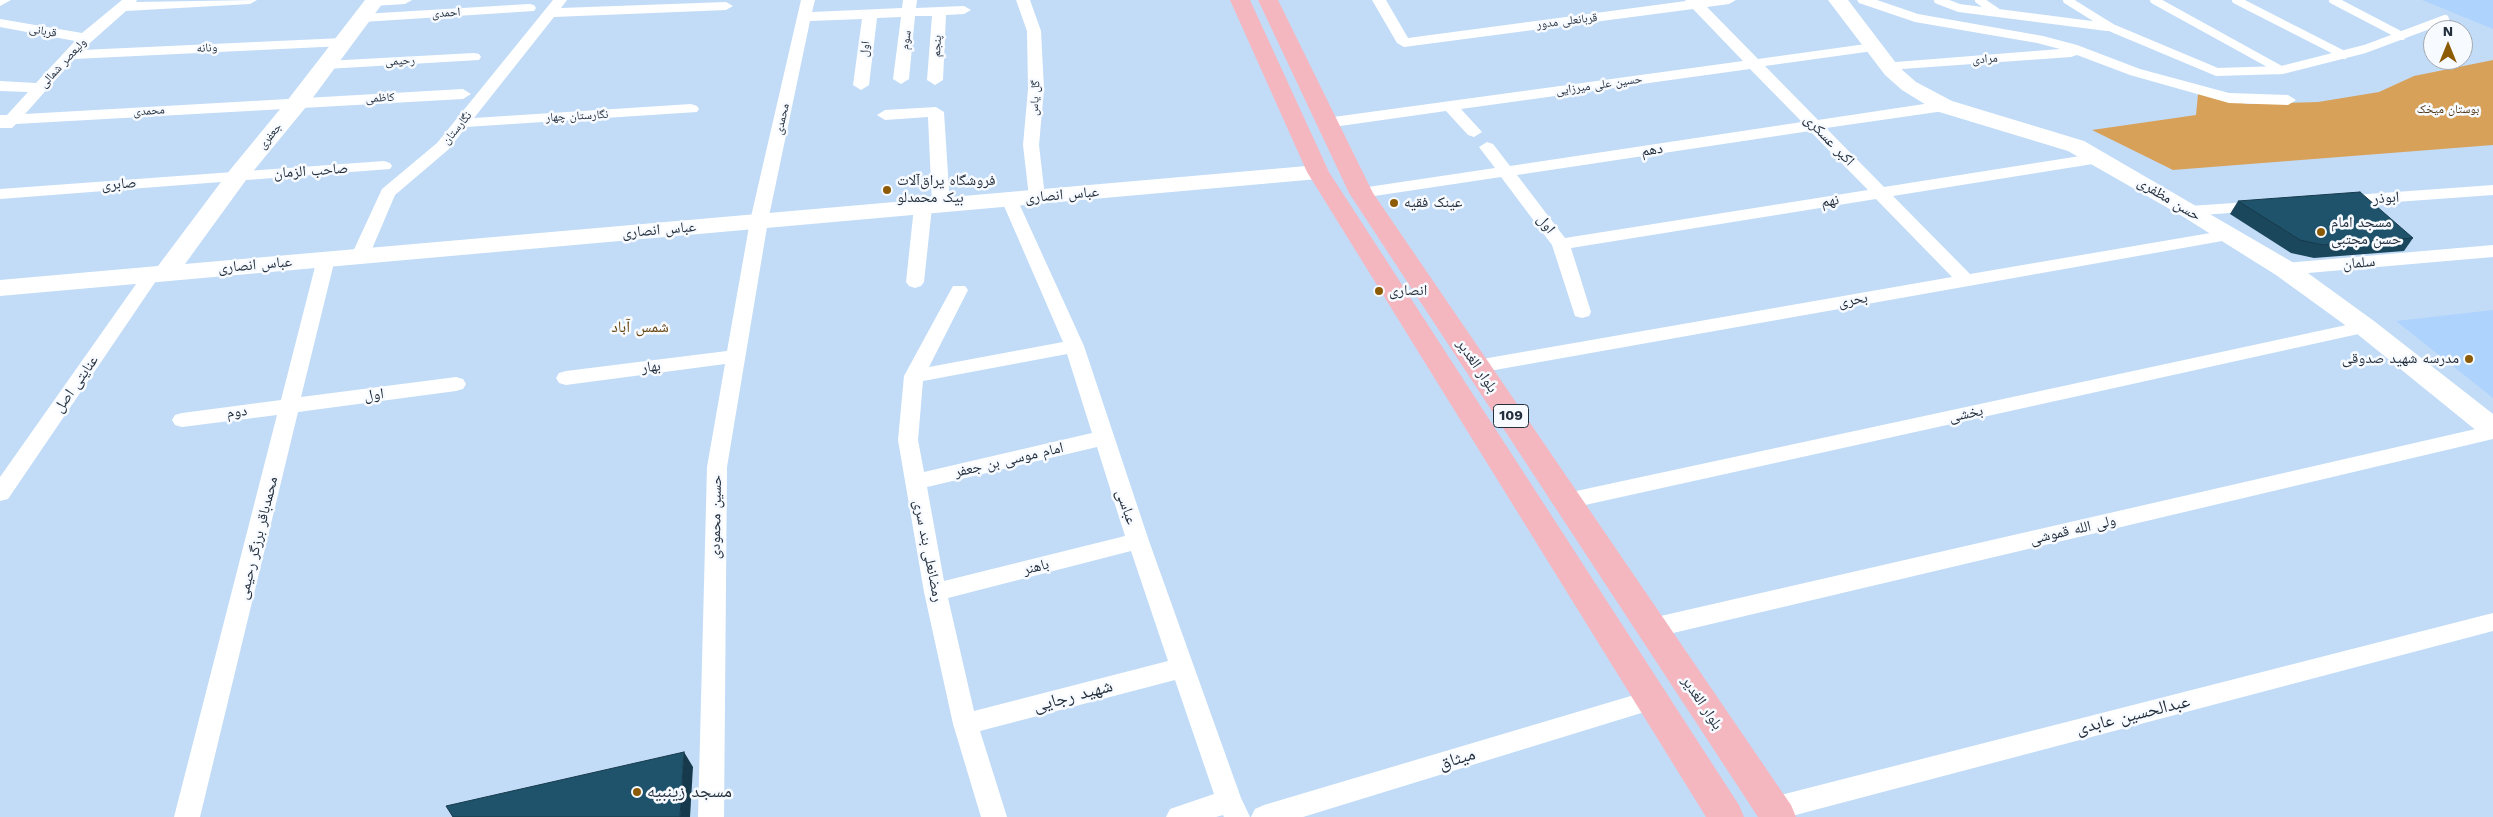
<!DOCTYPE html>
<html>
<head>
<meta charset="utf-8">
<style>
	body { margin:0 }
	#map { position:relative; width:2493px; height:817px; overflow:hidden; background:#c2dcf8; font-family:"Work Sans",sans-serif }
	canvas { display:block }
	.north { position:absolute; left:2423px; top:20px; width:50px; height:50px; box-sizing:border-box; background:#f7fafe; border:1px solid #a2a9b1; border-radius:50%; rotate:0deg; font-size:14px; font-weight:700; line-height:20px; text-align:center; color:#232f3d }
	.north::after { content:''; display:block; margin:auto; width:18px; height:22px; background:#8d5b06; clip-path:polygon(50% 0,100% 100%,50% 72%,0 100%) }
</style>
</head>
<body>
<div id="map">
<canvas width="2493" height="817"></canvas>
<div class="north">N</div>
</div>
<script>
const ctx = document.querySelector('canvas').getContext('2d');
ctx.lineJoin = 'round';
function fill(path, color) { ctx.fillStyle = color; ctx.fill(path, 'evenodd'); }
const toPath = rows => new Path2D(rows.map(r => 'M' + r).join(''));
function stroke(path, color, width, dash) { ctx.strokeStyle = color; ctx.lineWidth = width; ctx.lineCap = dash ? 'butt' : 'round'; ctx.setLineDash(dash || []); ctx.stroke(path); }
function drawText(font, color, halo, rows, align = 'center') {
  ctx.font = font + ' "Work Sans","Noto Naskh Arabic",sans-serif'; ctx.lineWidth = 5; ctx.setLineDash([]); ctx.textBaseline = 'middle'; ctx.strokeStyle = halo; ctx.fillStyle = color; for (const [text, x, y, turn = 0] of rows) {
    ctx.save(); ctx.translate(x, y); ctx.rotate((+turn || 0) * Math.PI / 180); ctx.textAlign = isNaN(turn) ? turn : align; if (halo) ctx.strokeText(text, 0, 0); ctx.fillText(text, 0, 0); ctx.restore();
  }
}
fill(toPath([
	[2422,0,2493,0,2493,29],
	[2493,310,2493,398,2396,321]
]), '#aed3fc');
fill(toPath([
	[2493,60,2493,145,2173,170,2092,130,2196,115,2198,94,2248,104,2318,102,2379,92,2414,76]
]), '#d8a15a');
stroke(toPath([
	[1938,0,1959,8,2107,27],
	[1979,0,1997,12],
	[2067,0,2112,28,2217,72,2282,70,2365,49,2445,19],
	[2154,0,2281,70],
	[2236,0,2344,55],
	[2333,0,2402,36]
]), '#fff', 8);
fill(toPath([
	[0,0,11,0,0,6,0,0],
	[122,0,137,0,136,2,257,0,250,4,126,11,82,50,343,38,350,42,343,46,74,59,25,114,463,89,471,94,463,99,16,124,12,128,0,128,0,115,7,115,28,92,0,91,0,81,36,83,75,41,0,27,0,19,82,33,122,0],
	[367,0,412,0,405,4,373,6,368,5,367,0],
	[553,0,567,0,561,8,726,2,733,6,726,10,554,17,474,118,691,104,697,106,699,109,697,112,466,127,449,149,395,195,369,256,366,260,354,260,351,256,382,189,437,143,553,0],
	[801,0,815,0,812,12,902,8,903,0,917,0,916,8,964,6,971,10,964,14,946,15,943,80,935,85,927,80,932,16,915,16,909,79,901,84,893,79,901,17,877,18,869,85,861,90,853,85,862,19,810,21,768,221,727,467,724,817,698,817,707,467,725,364,566,385,559,383,556,378,559,373,566,371,727,351,750,221,801,0],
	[1016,0,1030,0,1041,31,1044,89,1039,145,1045,197,1043,201,1037,202,1031,201,1029,197,1023,145,1028,89,1027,31,1016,0],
	[1372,0,1386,0,1408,38,1686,1,1685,0,1736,0,1729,4,1707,7,1758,59,1873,43,1878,44,1880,47,1878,50,1873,51,1765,66,1818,120,1944,101,1949,103,1952,106,1949,109,1944,111,1826,128,1884,187,2099,153,2105,155,2107,158,2105,161,2099,163,1893,196,1970,274,2228,230,2234,231,2237,235,2234,239,2228,240,1478,373,1471,371,1468,366,1471,361,1952,277,1876,199,1571,248,1591,312,1589,316,1582,318,1575,316,1552,245,1501,177,1361,198,1355,197,1353,193,1355,189,1361,188,1495,168,1479,147,1487,142,1493,144,1510,166,1802,122,1750,69,1461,109,1482,132,1474,137,1468,135,1446,111,1326,128,1320,126,1318,123,1320,120,1326,118,1743,61,1693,9,1404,47,1397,43,1372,0],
	[1810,131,1868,190,1565,238,1517,175,1810,131],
	[1857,0,1877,0,1918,14,2043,36,2077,45,2140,69,2229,93,2288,95,2296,100,2288,105,2229,103,2130,75,2077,55,2071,57,1888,70,1883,69,1881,66,1883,63,2060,49,2037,43,1915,22,1859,3,1857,0],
	[529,4,534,5,536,8,534,11,363,22,356,18,363,14,529,4],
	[474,53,479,54,481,57,479,60,326,69,319,65,326,61,474,53],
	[936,107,944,112,950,205,947,209,941,210,935,209,932,205,928,117,885,120,877,115,885,110,936,107],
	[384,161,390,163,392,166,390,169,0,199,0,189,384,161],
	[2493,185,2493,195,2340,206,2334,205,2332,201,2334,197,2340,196,2493,185],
	[1009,194,1015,195,1017,199,1084,346,1149,541,1241,798,1250,817,1224,817,1223,815,1216,817,1166,817,1170,809,1214,794,1175,680,980,731,1007,817,981,817,953,724,924,592,898,440,904,376,953,286,965,286,968,290,929,367,1063,342,1001,199,1003,195,1009,194],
	[1067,354,1092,433,924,472,918,440,923,381,1067,354],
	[1097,447,1125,536,944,581,927,487,1097,447],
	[1131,551,1168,661,974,711,948,598,1131,551],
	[2262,201,2268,202,2271,206,2268,210,2190,216,2184,215,2181,211,2184,207,2190,206,2262,201],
	[923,202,929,203,932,207,924,282,921,286,915,288,909,286,906,282,914,207,917,203,923,202],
	[2493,245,2493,257,2285,275,2279,273,2276,269,2279,265,2285,263,2493,245],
	[326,253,332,255,335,259,301,397,456,377,463,379,466,384,463,389,456,391,298,412,200,817,174,817,277,415,182,427,175,425,172,420,175,415,182,413,281,400,317,259,320,255,326,253],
	[152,268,158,270,161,274,158,278,8,499,0,501,0,477,146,270,152,268],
	[2365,321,2372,323,2374,327,2372,331,1567,509,1559,507,1556,501,1559,495,1567,493,2365,321],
	[2493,425,2493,439,1652,638,1644,635,1640,628,1644,621,1652,618,2493,425],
	[2493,613,2493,631,1788,817,1764,817,1760,809,1764,801,1773,797,2493,613],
	[1651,690,1660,693,1663,700,1660,707,1651,710,1303,817,1251,817,1255,809,1264,805,1651,690]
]), '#fff');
fill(toPath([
	[365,0,385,0,306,107,246,180,185,264,1318,165,1326,167,1329,172,1326,177,1318,179,0,296,0,280,158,266,230,170,290,97,365,0],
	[1828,0,1848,0,1899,67,1916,82,1952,101,2084,141,2294,263,2374,321,2493,414,2493,439,2483,436,2356,333,2276,275,2182,216,2068,151,1936,111,1902,90,1885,75,1828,0]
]), '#fff');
fill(toPath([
	[1230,0,1250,0,1329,172,1739,805,1744,817,1706,817,1307,172,1230,0],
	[1258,0,1278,0,1373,193,1791,805,1796,817,1758,817,1349,193,1258,0]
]), '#f4b7c0');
fill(toPath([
	[2238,201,2413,238,2404,251,2314,258,2291,253,2230,214]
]), '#1b475c');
fill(toPath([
	[684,752,693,767,690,817,680,817]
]), '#163a4b');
const building = toPath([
	[2360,192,2413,238,2323,245,2300,240,2238,201,2360,192],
	[684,752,680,817,453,817,446,806,684,752]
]);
fill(building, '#1f536b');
stroke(building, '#163a4b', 1);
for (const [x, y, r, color] of [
	[887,190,5,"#8d5b06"],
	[1394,203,5,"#8d5b06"],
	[2321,232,5,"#8d5b06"],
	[1379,291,5,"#8d5b06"],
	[2469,359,5,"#8d5b06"],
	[637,792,5,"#8d5b06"]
]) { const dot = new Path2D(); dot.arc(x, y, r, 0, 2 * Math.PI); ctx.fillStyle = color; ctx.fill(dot); stroke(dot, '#f7fafe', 2); }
drawText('12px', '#232f3d', '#f7fafe', [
	["احمدی",446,13,-4],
	["قربانعلی مدور",1567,21,-7],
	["قربانی",43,31,10],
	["سوم",906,40,-82],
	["پنجم",937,46,-87],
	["ونانه",207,48,-3],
	["اول",865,49,-83],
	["مرادی",1985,59,-4],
	["رحیمی",400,61,-3],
	["ولیعصر شمالی",63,63,-47],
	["حسین علی میرزایی",1599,85,-8],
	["کاظمی",380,98,-3],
	["گل یاس",1035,98,-87],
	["محمدی",149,111,-4],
	["نگارستان چهار",577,116,-3],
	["محمدی",782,119,-77],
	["نگارستان",457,128,-50],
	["جعفری",270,136,-51]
]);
drawText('12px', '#503819', '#f7fafe', [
	["بوستان میخک",2448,109]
]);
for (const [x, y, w] of [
	[1511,416,35]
]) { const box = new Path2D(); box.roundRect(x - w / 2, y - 11.5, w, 23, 4); ctx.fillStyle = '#f7fafe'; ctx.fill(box); stroke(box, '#232f3d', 1); }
drawText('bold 14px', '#232f3d', null, [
	["109",1511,416]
]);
drawText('15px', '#232f3d', '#f7fafe', [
	["اکبر عسکری",1829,140,46],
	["دهم",1652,150,-9],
	["صاحب الزمان",311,171,-4],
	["صابری",119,184,-4],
	["عباس انصاری",1062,195,-5],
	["ابوذر",2386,198,-4],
	["حسن مظفری",2169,199,31],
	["نهم",1830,201,-9],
	["اول",1546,224,52],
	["عباس انصاری",659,230,-5],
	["سلمان",2359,263,-5],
	["عباس انصاری",255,265,-5],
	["بحری",1853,300,-10],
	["بلوار الغدیر",1477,366,56],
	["بهار",651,367,-7],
	["عنایتی اصل",76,384,-55],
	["اول",374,395,-7],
	["دوم",237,412,-7],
	["بخشی",1966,414,-12],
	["امام موسی بن جعفر",1009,460,-13],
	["عباسی",1126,507,71],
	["حسین محمودی",716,517,-89],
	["ولی الله قموشی",2073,530,-13],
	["محمدباقر برزگر رحیمی",258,538,-76],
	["رمضانعلی بند سری",928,551,79],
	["باهنر",1036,567,-14],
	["بلوار الغدیر",1702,703,56]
]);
drawText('15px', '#232f3d', '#f7fafe', [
	["فروشگاه یراق‌آلات",897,181],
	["بیک محمدلو",897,198],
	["عینک فقیه",1404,203],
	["مسجد امام",2331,223],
	["حسن مجتبی",2331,240],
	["انصاری",1389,291],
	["مدرسه شهید صدوقی",2459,359,"right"]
], 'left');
drawText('16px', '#66430f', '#f7fafe', [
	["شمس آباد",640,327]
]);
drawText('18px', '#232f3d', '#f7fafe', [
	["شهید رجایی",1073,696,-15],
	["عبدالحسین عابدی",2133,715,-14],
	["میثاق",1457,759,-17]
]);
drawText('18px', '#232f3d', '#f7fafe', [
	["مسجد زینبیه",647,792]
], 'left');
</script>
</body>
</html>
